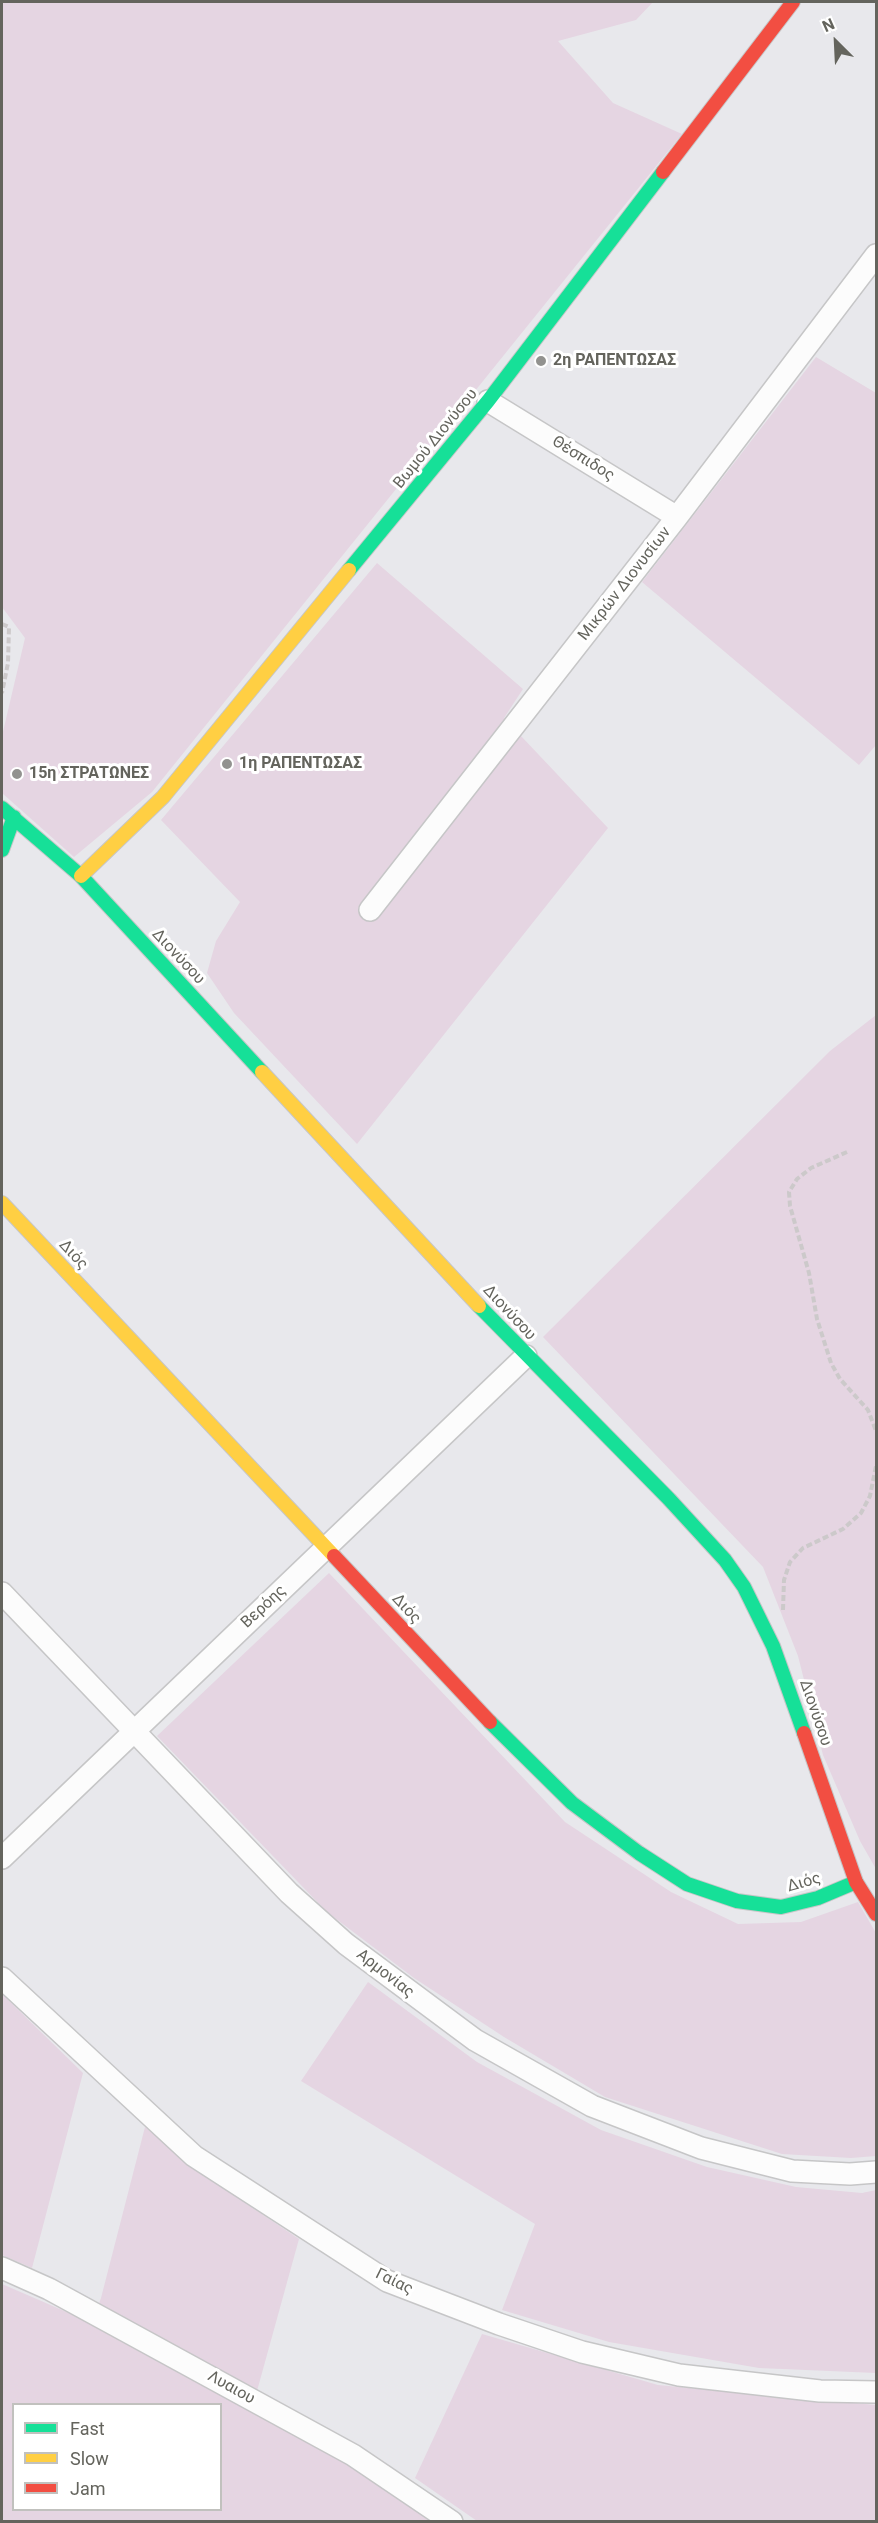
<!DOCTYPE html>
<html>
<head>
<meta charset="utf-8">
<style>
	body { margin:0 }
	#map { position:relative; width:878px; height:2523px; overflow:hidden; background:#e8e8ec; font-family:Roboto,sans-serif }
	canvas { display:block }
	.frame { position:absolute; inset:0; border:3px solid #64645d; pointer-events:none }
	.legend { position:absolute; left:12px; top:2403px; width:210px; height:108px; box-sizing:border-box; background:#fff; border:2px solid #c1c1be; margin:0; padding:8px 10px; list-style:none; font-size:18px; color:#64645d }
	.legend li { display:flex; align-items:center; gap:12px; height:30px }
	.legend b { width:30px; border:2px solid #c1c1be }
	.north { position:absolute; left:806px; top:12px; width:60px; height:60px; -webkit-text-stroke:4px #fff; paint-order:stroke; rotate:336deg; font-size:16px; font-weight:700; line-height:24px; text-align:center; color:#64645d }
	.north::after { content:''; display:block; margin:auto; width:21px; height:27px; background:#64645d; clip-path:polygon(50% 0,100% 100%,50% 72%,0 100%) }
</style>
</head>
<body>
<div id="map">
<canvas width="878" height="2523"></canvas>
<div class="frame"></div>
<ul class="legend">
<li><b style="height:8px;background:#16e098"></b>Fast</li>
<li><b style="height:8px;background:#ffcf43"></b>Slow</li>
<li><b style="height:8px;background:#f24e42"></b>Jam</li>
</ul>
<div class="north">N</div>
</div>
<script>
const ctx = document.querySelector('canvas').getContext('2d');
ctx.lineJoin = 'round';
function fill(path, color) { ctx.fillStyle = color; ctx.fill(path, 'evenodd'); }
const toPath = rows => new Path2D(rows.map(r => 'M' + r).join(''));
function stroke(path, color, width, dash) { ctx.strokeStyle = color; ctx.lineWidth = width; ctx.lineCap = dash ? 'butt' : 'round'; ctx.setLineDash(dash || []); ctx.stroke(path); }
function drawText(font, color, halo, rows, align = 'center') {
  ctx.font = font + ' Roboto,sans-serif'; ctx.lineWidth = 6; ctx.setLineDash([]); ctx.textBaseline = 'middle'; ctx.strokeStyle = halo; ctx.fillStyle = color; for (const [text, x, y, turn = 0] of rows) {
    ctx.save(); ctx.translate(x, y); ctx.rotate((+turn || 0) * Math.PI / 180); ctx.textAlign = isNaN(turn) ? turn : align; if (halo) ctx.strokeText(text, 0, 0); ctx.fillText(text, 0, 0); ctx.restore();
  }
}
fill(toPath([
	[2,2,653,2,636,20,558,41,613,103,682,134,152,792,74,857,2,793,2,736,25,638,2,607],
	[816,357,876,393,876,745,859,765,642,582],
	[377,563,523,689,504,718,608,828,357,1144,234,1013,207,973,216,941,240,902,161,820],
	[876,1015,876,1869,860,1841,823,1755,798,1656,763,1567,543,1337,830,1051],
	[329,1573,565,1822,671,1892,738,1924,801,1922,858,1902,876,1933,876,2156,851,2158,782,2154,605,2097,504,2037,414,1978,327,1912,157,1736],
	[368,1982,477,2062,601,2130,707,2167,796,2187,862,2193,876,2190,876,2373,759,2368,609,2342,502,2310,535,2224,301,2081],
	[2,1994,83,2073,32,2268,2,2255],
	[145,2127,217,2184,299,2239,252,2409,361,2472,433,2521,2,2521,2,2284,92,2323,101,2298],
	[14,2404,220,2404,220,2510,14,2510],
	[482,2334,658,2385,876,2405,876,2521,477,2521,415,2478]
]), '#e5d5e2');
const street = toPath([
	[488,401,677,517],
	[370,910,677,517,876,255],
	[2,1593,289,1893,346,1944,475,2040,592,2106,701,2148,792,2171,850,2174,876,2172],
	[2,1858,526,1356],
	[2,1978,194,2156,387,2281,499,2324,582,2352,679,2375,820,2391,876,2392],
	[2,2268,49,2289,353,2455,452,2522]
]);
const fast = toPath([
	[349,570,488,401,663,172],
	[2,808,81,876,262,1072],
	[2,850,14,817],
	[479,1306,669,1499,725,1560,744,1587,773,1646,804,1733],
	[490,1722,572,1803,639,1853,687,1884,737,1901,781,1907,818,1898,856,1882]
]);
const slow = toPath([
	[81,876,163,797,349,570],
	[262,1072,479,1306],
	[2,1203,334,1556]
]);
const jam = toPath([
	[663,172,793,2],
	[334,1556,490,1722],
	[804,1733,856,1882,876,1914]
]);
stroke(street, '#c6c6c7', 24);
stroke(fast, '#c6c6c7', 16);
stroke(slow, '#c6c6c7', 16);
stroke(jam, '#c6c6c7', 16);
stroke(toPath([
	[2,624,9,627,8,663,2,693],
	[847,1152,811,1168,797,1179,789,1192,790,1206,809,1273,817,1319,831,1363,840,1379,868,1410,876,1431],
	[783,1610,784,1580,790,1562,803,1548,843,1529,861,1513,870,1496,876,1466]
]), '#ccc9ca', 4, [6, 3]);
stroke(street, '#fcfcfc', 21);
stroke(fast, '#16e098', 14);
stroke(slow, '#ffcf43', 14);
stroke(jam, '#f24e42', 14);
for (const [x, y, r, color] of [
	[541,361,6,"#92928f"],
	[227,764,6,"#92928f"],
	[17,774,6,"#92928f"]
]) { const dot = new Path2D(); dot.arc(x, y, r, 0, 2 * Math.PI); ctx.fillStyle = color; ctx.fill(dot); stroke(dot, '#fff', 2); }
drawText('bold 16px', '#64645d', '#fff', [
	["2η ΡΑΠΕΝΤΩΣΑΣ",553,361],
	["1η ΡΑΠΕΝΤΩΣΑΣ",239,764],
	["15η ΣΤΡΑΤΩΝΕΣ",29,774]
], 'left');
drawText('16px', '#64645d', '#fff', [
	["Βωμού Διονύσου",436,439,-51],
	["Θέσπιδος",583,459,32],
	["Μικρών Διονυσίων",625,584,-52],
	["Διονύσου",178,957,47],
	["Διός",73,1255,47],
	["Διονύσου",509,1313,47],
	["Βερόης",264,1607,-43],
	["Διός",406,1609,47],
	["Διονύσου",815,1713,71],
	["Διός",804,1883,-16],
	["Αρμονίας",385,1974,38],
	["Γαίας",394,2282,26],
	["Λυαιου",231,2388,29]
]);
</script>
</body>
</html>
